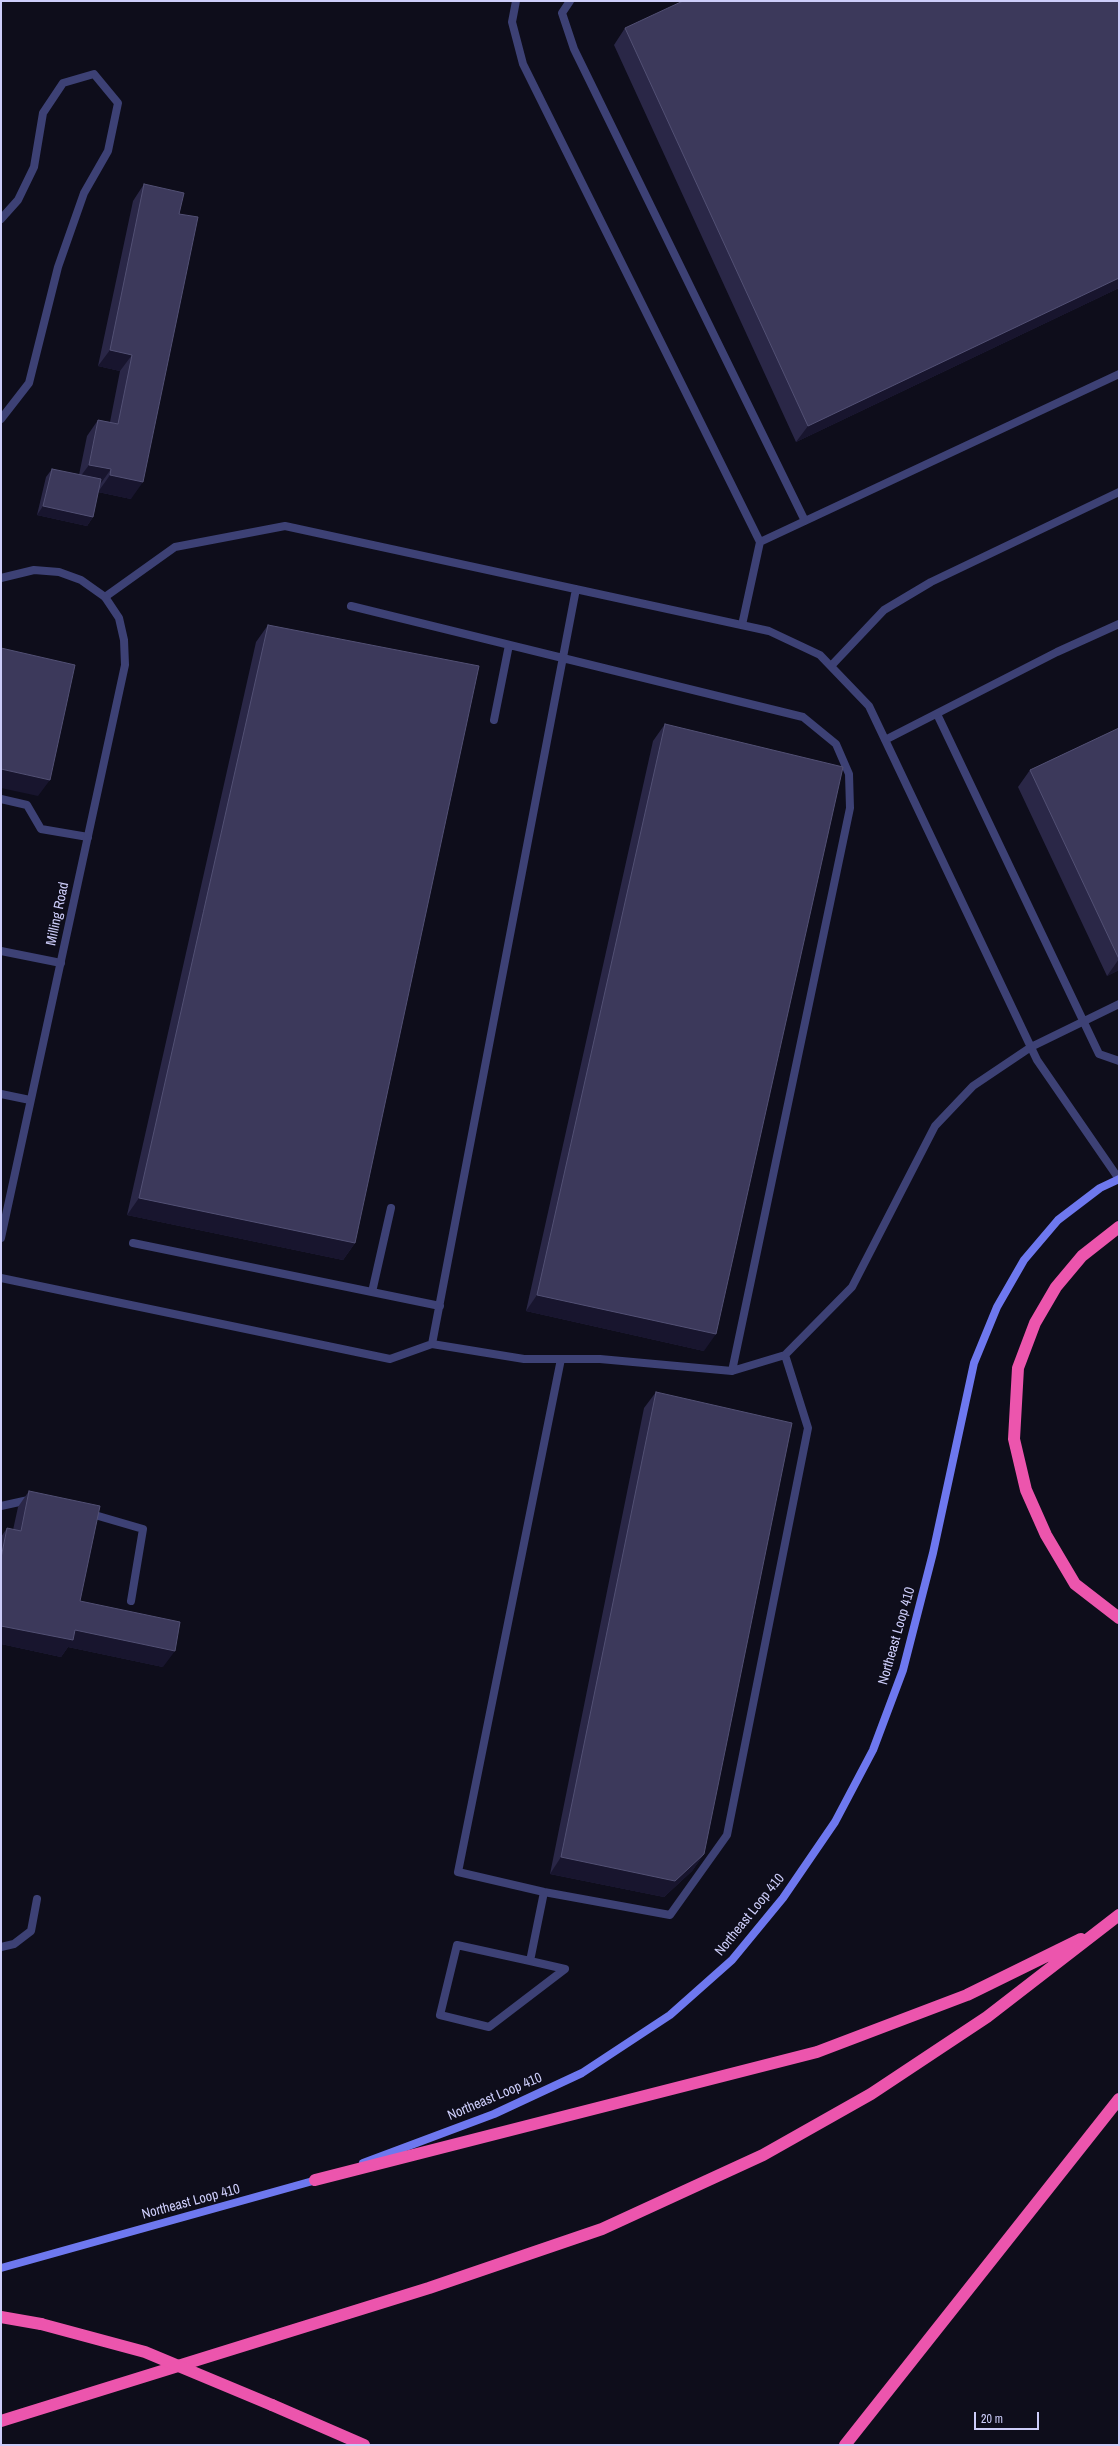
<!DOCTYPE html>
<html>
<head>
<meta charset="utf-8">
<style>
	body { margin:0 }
	#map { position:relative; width:1120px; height:2446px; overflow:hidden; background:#0e0d1b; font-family:"Archivo Narrow",sans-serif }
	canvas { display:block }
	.frame { position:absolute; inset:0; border:2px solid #cdcdfa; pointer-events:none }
	.scale { position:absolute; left:974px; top:2412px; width:65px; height:18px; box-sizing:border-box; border:2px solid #cdcdfa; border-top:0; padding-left:5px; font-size:12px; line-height:14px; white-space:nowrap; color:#cdcdfa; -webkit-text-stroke:3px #0e0d1b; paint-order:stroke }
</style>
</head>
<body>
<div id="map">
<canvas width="1120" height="2446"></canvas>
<div class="frame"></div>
<div class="scale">20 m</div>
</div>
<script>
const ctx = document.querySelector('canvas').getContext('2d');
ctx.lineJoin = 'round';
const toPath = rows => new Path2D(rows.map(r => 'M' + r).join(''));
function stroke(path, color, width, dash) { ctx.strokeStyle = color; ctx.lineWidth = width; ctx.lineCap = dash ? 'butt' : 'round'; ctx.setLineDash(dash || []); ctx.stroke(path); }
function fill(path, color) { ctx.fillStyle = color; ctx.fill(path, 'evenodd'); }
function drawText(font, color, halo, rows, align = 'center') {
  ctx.font = font + ' "Archivo Narrow",sans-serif'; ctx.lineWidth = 3; ctx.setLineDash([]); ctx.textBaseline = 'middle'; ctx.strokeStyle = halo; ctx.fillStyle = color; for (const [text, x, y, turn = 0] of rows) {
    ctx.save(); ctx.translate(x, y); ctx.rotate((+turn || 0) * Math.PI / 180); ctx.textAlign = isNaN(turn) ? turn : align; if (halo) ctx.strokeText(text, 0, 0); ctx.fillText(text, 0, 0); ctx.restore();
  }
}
stroke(toPath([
	[516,1,512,22,523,64,760,542,742,625],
	[570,1,562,13,574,49,805,521],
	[1,219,18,200,34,167,43,113,63,83,94,74,118,103,108,151,84,193,58,267,29,383,1,419],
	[760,542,1119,374],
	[576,589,432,1344,524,1359,600,1359,732,1371,785,1355,852,1287,935,1126,973,1086,1031,1047,1119,1004],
	[105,597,175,547,285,526,769,631,820,655,869,706,1037,1060,1119,1179],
	[351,606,803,717,836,744,849,774,850,808,732,1371],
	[831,666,884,610,931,582,1119,492],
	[937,714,1099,1054,1119,1061],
	[494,720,509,645],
	[885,740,1057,652,1119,624],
	[1,799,27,805,41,829,88,837],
	[1,951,61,963],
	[1,1094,30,1100],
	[133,1243,440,1306],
	[1,1278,390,1359,432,1344],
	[372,1292,391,1208],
	[561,1359,458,1872,544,1892,670,1915,727,1835,808,1428,785,1355],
	[1,1506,33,1499],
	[88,1513,143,1529,131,1601],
	[1,1947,14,1944,31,1931,37,1899],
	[530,1961,565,1969,489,2027,440,2015,457,1945,530,1961,544,1892]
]), '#3d4175', 8);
stroke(toPath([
	[1,578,34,570,59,572,81,580,105,597,119,618,124,640,125,665,1,1238]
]), '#3d4175', 8);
stroke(toPath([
	[363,2163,494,2114,582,2073,670,2015,732,1960,783,1898,835,1822,873,1750,903,1670,933,1553,974,1363,997,1307,1024,1260,1058,1220,1100,1188,1119,1179],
	[1,2268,320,2179]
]), '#6e78ef', 8);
stroke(toPath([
	[1119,1227,1082,1256,1056,1287,1035,1323,1018,1368,1014,1439,1026,1490,1046,1535,1075,1584,1119,1618],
	[315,2180,817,2052,967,1995,1081,1939],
	[1,2317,41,2324],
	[272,2405,364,2445],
	[1,2421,429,2288,602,2229,763,2155,871,2094,987,2017,1119,1915],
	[845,2445,1119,2099]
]), '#ec55ad', 12);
stroke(toPath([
	[41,2324,145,2352,272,2405]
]), '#ec55ad', 12);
fill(toPath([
	[1119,1,1119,288,796,442,614,45,625,28],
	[144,184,179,214,131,499,98,492,93,517,87,526,37,515,46,477,52,469,79,475,87,436,98,420,110,422,120,371,98,366,133,201],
	[268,625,355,1243,343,1260,127,1215,256,642],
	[665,724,704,1351,526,1311,653,741],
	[1119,728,1119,970,1107,976,1018,787,1030,770],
	[656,1392,704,1854,692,1871,664,1897,550,1874,644,1408],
	[29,1491,80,1601,163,1667,68,1647,61,1657,1,1644,1,1537,7,1528,13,1530,18,1507]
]), '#2a2747');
fill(toPath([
	[1119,278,1119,288,796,442,808,426],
	[110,350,132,355,120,371,98,366],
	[89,465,111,469,99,486,77,481],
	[110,475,143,482,131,499,98,492],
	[43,506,93,517,87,526,37,515],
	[1,769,50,780,38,796,1,788],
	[1119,959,1119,970,1107,976],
	[139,1198,355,1243,343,1260,127,1215],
	[537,1295,716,1334,704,1351,526,1311],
	[1,1626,75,1630,175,1651,163,1667,68,1647,61,1657,1,1644],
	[704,1854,692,1871,664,1897,550,1874,561,1857]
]), '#18152e');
const building = toPath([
	[683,1,1119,1,1119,278,808,426,625,28,683,1],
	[144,184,184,193,179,214,198,217,143,482,110,475,111,469,89,465,98,420,118,424,132,355,110,350,144,184],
	[52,469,101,479,93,517,43,506,52,469],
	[268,625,479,666,355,1243,139,1198,268,625],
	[1,648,75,665,50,780,1,769,1,648],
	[665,724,843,767,716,1334,537,1295,665,724],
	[1119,728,1119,959,1030,770,1119,728],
	[656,1392,792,1423,704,1854,675,1881,561,1857,656,1392],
	[29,1491,100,1506,80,1601,180,1622,175,1651,75,1630,73,1640,1,1626,1,1558,7,1528,21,1531,29,1491]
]);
fill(building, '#3c395b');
stroke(building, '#525074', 1);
drawText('14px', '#cdcdfa', '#0e0d1b', [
	["Milling Road",58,914,-78],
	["Northeast Loop 410",897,1636,-74],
	["Northeast Loop 410",750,1915,-51],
	["Northeast Loop 410",495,2097,-23],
	["Northeast Loop 410",191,2202,-15]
]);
</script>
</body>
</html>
